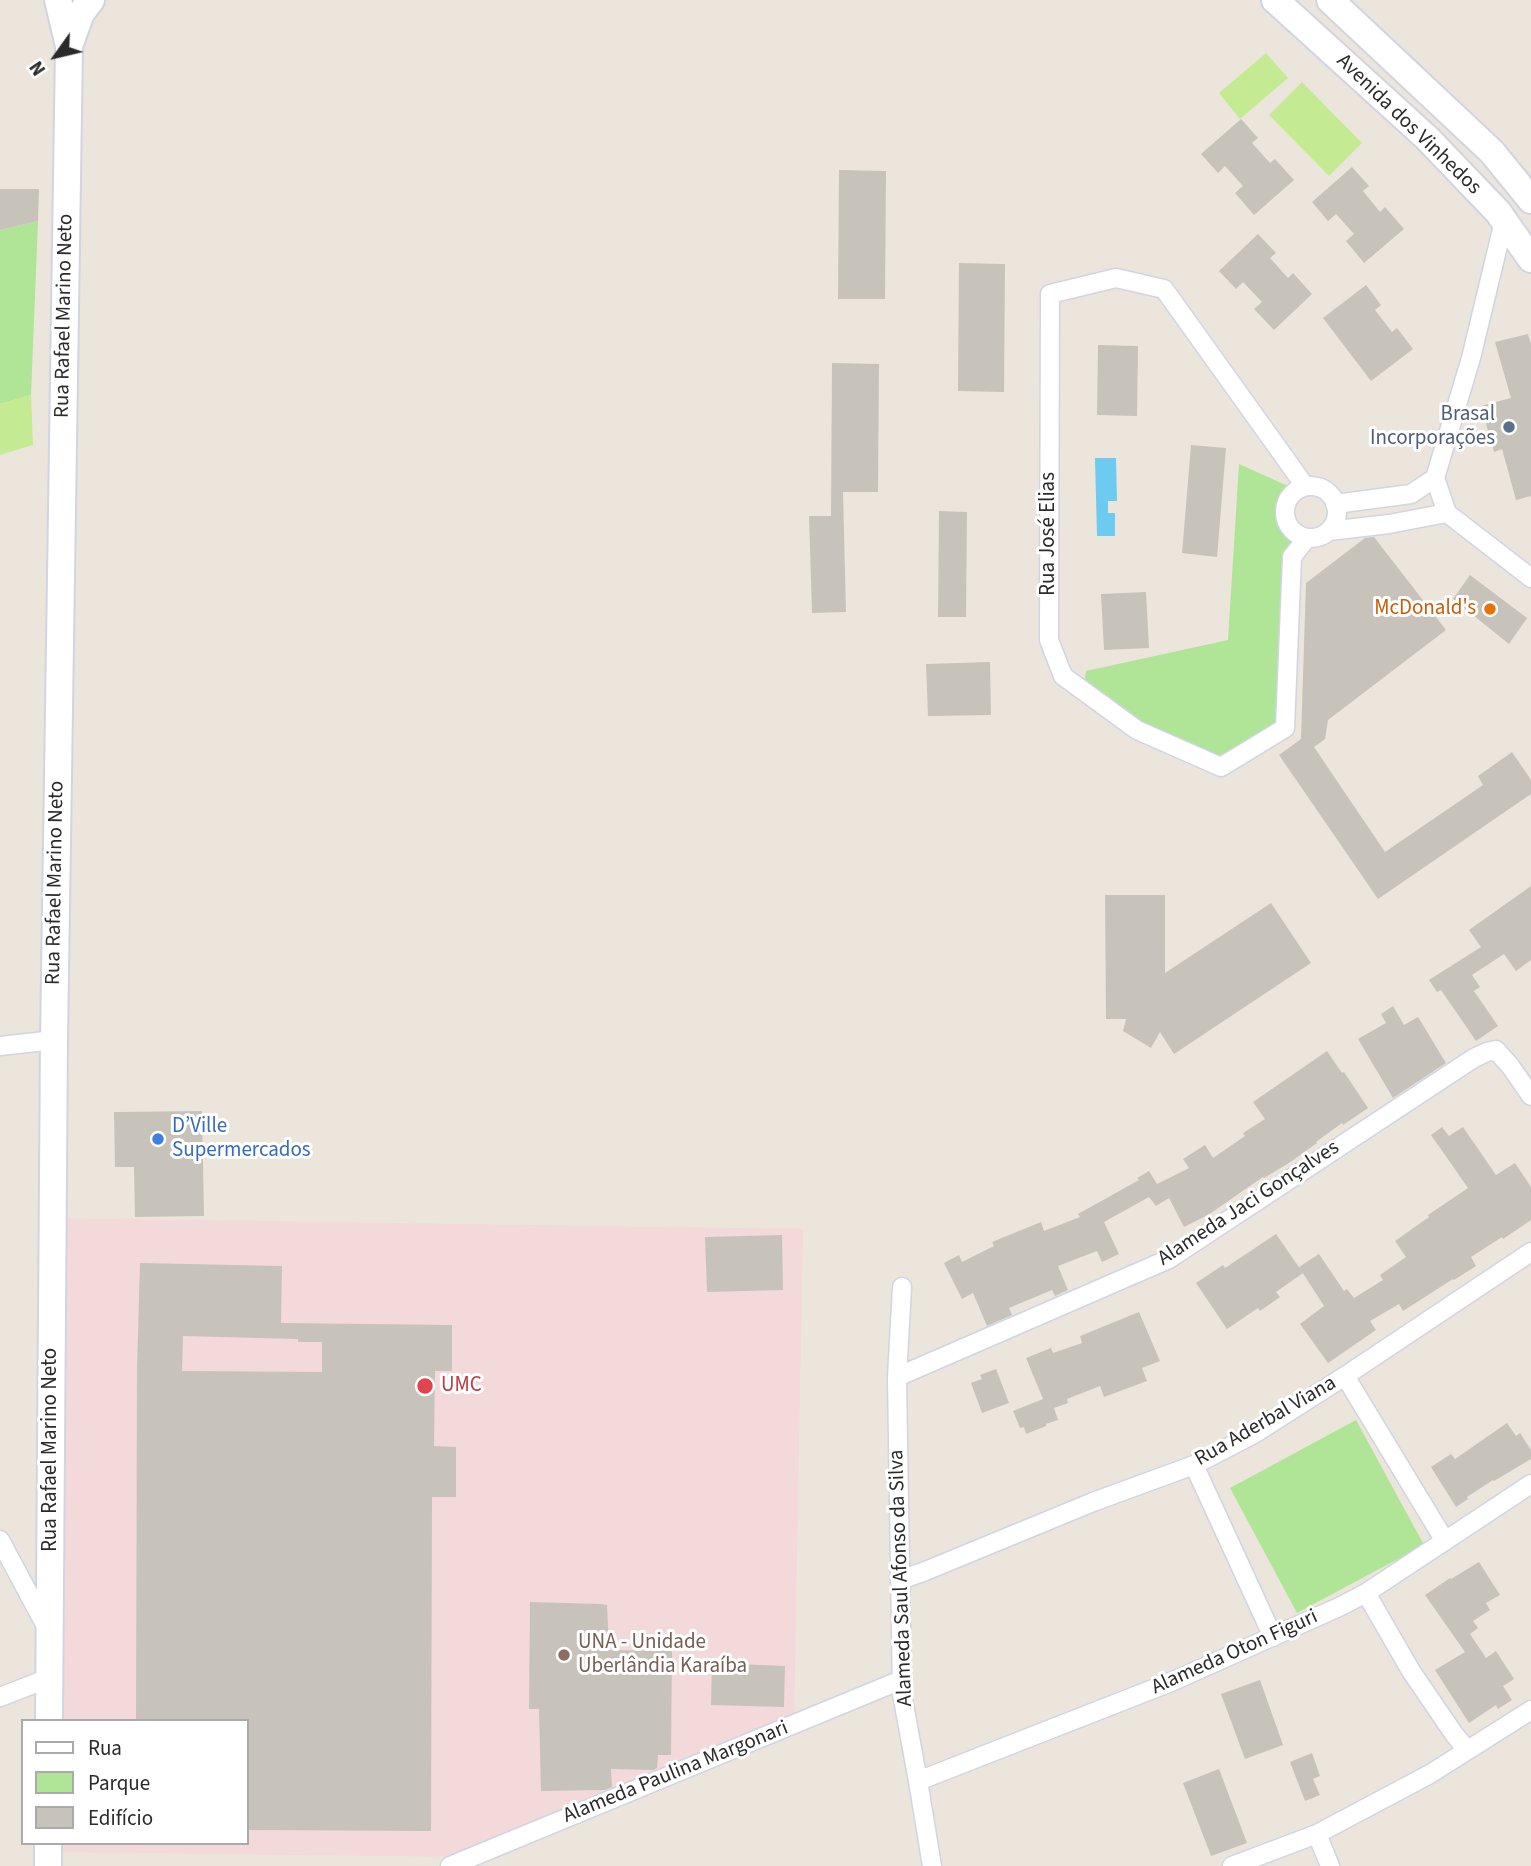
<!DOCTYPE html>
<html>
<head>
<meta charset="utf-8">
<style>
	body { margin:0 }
	#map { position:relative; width:1531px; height:1866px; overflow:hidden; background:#ece5dc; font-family:"Source Sans 3",sans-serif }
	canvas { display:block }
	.legend { position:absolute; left:21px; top:1719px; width:228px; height:126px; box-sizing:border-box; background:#fff; border:2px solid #aaa; margin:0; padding:9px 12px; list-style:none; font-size:21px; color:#2a2a2a }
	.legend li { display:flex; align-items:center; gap:14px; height:35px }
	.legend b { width:35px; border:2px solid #aaa }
	.north { position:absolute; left:21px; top:21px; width:70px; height:70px; -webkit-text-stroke:5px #fff; paint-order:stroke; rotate:236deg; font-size:19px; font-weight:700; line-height:28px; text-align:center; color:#2a2a2a }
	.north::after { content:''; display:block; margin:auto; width:24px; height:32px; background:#2a2a2a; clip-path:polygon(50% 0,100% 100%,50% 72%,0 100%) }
</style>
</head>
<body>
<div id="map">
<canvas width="1531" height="1866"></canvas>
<ul class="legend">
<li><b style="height:9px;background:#fff"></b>Rua</li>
<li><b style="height:19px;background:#b0e497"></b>Parque</li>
<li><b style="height:19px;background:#c7c3ba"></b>Edifício</li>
</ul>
<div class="north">N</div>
</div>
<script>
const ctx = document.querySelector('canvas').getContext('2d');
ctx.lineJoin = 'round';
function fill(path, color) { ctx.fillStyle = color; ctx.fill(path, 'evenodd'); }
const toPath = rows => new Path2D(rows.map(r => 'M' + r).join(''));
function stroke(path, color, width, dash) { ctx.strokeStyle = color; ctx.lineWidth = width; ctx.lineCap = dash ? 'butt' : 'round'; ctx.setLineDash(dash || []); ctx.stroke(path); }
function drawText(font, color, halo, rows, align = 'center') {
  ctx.font = font + ' "Source Sans 3",sans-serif'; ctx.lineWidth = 6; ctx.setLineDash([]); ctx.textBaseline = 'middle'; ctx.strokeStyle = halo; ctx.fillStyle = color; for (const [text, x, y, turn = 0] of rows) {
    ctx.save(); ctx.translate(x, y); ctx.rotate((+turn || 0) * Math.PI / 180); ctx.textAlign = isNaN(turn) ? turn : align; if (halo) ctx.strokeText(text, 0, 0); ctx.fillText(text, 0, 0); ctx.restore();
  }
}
fill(toPath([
	[52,1218,803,1229,794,1724,471,1857,47,1852,48,1843,247,1843,247,1721,49,1721]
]), '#f3d9d9');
fill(toPath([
	[38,221,31,395,0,404,0,230],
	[1239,464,1297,490,1290,496,1286,504,1285,513,1286,521,1291,529,1298,535,1307,538,1292,557,1285,728,1221,767,1137,730,1083,689,1086,671,1228,640],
	[1356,1420,1424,1545,1297,1613,1230,1488]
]), '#b0e497');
fill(toPath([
	[1266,53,1288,78,1240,119,1219,93],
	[1302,82,1362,143,1329,176,1269,115],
	[31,395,33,445,0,455,0,404]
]), '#c4eb93');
fill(toPath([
	[1095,458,1116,458,1117,501,1108,501,1108,513,1115,513,1115,536,1097,536]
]), '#6dcaf0');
fill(toPath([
	[1241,119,1258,138,1252,143,1270,163,1275,159,1294,180,1254,215,1235,193,1243,186,1225,166,1218,173,1201,154],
	[1352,167,1369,186,1363,191,1380,212,1385,207,1404,229,1364,263,1346,241,1354,234,1336,214,1328,221,1312,202],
	[839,170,886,171,885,299,838,299],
	[0,189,39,189,38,221,0,230],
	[1258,234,1276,253,1270,258,1288,278,1293,273,1312,294,1274,330,1254,309,1262,302,1243,282,1236,289,1219,271],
	[959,263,1005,264,1004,392,958,391],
	[1366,285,1381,305,1375,310,1392,332,1397,328,1413,349,1371,381,1323,318],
	[1528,334,1531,345,1531,496,1516,500,1502,449,1494,452,1481,406,1511,398,1495,342],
	[1098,345,1138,346,1137,416,1097,415],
	[832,363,879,364,878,492,843,492,846,612,812,613,809,516,831,516],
	[1191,445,1226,448,1217,557,1182,553],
	[939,511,967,512,966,617,938,617],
	[1374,537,1446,630,1328,720,1325,739,1314,747,1385,852,1483,785,1478,776,1512,752,1531,780,1531,794,1378,899,1279,755,1301,739,1306,583,1365,538],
	[1470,575,1527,618,1509,644,1453,599],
	[1146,592,1149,648,1104,650,1101,594],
	[990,662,991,715,928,716,926,664],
	[1531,886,1531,960,1516,971,1504,954,1472,975,1480,987,1474,991,1498,1026,1476,1041,1441,990,1437,992,1429,980,1481,947,1469,930],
	[1105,895,1165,895,1165,973,1271,903,1311,963,1174,1054,1160,1032,1151,1048,1123,1031,1126,1019,1106,1019],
	[1393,1006,1404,1025,1418,1017,1446,1063,1393,1098,1358,1039,1386,1023,1381,1014],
	[1327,1051,1342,1073,1344,1072,1368,1108,1343,1125,1342,1123,1316,1142,1317,1143,1289,1163,1264,1178,1263,1177,1208,1215,1184,1227,1169,1198,1156,1206,1149,1197,1104,1222,1119,1254,1102,1262,1097,1251,1058,1266,1068,1290,1055,1296,1052,1290,1009,1308,1012,1315,987,1326,973,1293,962,1299,944,1263,959,1255,962,1262,994,1246,992,1242,1041,1222,1044,1231,1080,1217,1078,1214,1139,1180,1137,1178,1149,1171,1157,1184,1189,1168,1183,1159,1205,1145,1213,1158,1245,1136,1243,1133,1265,1119,1253,1102],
	[202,1111,204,1216,135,1217,134,1167,115,1167,114,1112],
	[1442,1127,1449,1136,1463,1127,1496,1175,1515,1163,1531,1187,1531,1220,1503,1239,1502,1237,1471,1257,1476,1266,1454,1280,1453,1279,1403,1311,1399,1304,1370,1321,1376,1330,1328,1363,1300,1324,1324,1306,1299,1267,1319,1254,1344,1291,1347,1289,1354,1298,1383,1280,1380,1275,1406,1257,1395,1241,1429,1217,1428,1215,1468,1188,1431,1135],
	[1276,1234,1303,1273,1276,1292,1280,1297,1260,1311,1258,1308,1227,1329,1196,1283,1223,1265,1225,1268],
	[782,1235,783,1290,707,1292,705,1237],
	[140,1263,282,1266,281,1323,452,1325,452,1371,435,1371,434,1446,456,1447,456,1497,432,1497,431,1831,247,1830,247,1721,136,1721,137,1370],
	[183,1336,298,1339,298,1342,322,1342,322,1372,182,1371],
	[1139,1312,1160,1361,1142,1368,1147,1381,1104,1397,1100,1386,1067,1399,1068,1403,1054,1408,1058,1420,1046,1424,1046,1426,1026,1434,1024,1427,1020,1428,1013,1411,1043,1399,1026,1358,1051,1348,1053,1353,1082,1343,1080,1336],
	[996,1369,1009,1403,982,1413,971,1383,982,1379,980,1375],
	[1507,1423,1516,1436,1520,1433,1531,1450,1531,1459,1494,1481,1493,1480,1467,1497,1468,1499,1456,1507,1431,1467,1451,1454,1455,1459],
	[1479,1562,1500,1595,1486,1603,1490,1610,1473,1621,1478,1628,1470,1634,1486,1658,1496,1651,1514,1679,1503,1686,1512,1700,1498,1709,1496,1705,1469,1723,1435,1670,1465,1652,1425,1595,1450,1578,1451,1579],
	[530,1602,600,1604,607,1605,609,1650,672,1651,671,1755,658,1755,657,1768,653,1770,611,1769,612,1787,605,1790,541,1791,539,1709,529,1709],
	[712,1663,785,1666,784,1707,711,1705],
	[1260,1680,1283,1745,1245,1759,1221,1694],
	[1312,1753,1320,1776,1313,1779,1320,1795,1305,1801,1290,1762],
	[1219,1769,1247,1843,1211,1856,1183,1783]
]), '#c7c3ba');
const street = toPath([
	[1305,486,1164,289,1116,278,1050,294,1049,640,1063,676,1137,730,1221,767,1285,728,1292,557,1307,538],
	'1285 512a26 26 0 1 1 52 0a26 26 0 1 1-52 0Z',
	[1335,504,1411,494,1435,478],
	[1447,513,1435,478,1471,358,1504,221],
	[1447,513,1531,578],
	[1329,531,1389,524,1447,513],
	[0,1046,54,1040],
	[902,1287,897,1377,902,1694,918,1781,932,1866],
	[1345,1376,1445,1541],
	[897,1377,1169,1259,1474,1058,1487,1052,1496,1050,1511,1067,1531,1096],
	[1194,1465,1273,1637],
	[0,1540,48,1630],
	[900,1580,923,1572,1093,1502,1194,1465,1254,1434,1345,1376,1531,1252],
	[1366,1593,1411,1671,1454,1734,1467,1750],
	[0,1697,49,1678],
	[918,1781,1171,1682,1339,1607,1366,1593,1531,1484],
	[1317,1834,1330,1866],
	[450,1866,901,1680],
	[1232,1866,1317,1834,1430,1774,1531,1710]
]);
const secondary = toPath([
	[1275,0,1427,138,1498,212,1531,259],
	[1330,0,1492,152,1531,200],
	[69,46,81,13,91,0],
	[49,1721,54,1040,69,46,58,0],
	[48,1843,48,1866]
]);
stroke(street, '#d1d4e3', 21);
stroke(secondary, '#d1d4e3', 30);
stroke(street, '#fff', 18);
stroke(secondary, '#fff', 26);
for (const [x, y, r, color] of [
	[1509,427,7,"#5c6f8a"],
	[1490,609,7,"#e8710a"],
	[158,1139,7,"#3f7fe0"],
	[425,1386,9,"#e0444e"],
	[564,1655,7,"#8d6e63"]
]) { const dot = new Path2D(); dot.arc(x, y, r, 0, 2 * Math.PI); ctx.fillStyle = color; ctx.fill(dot); stroke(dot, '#fff', 2.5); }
drawText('21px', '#2a2a2a', '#fff', [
	["Avenida dos Vinhedos",1408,125,44],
	["Rua Rafael Marino Neto",65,316,-89],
	["Rua José Elias",1049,534,-90],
	["Rua Rafael Marino Neto",56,883,-89],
	["Alameda Jaci Gonçalves",1249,1204,-33],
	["Rua Aderbal Viana",1266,1422,-30],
	["Rua Rafael Marino Neto",51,1450,-90],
	["Alameda Saul Afonso da Silva",902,1578,-92],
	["Alameda Oton Figuri",1235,1653,-24],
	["Alameda Paulina Margonari",676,1773,-22]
]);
drawText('21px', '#4e5e75', '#fff', [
	["Brasal",1495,415],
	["Incorporações",1495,439]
], 'right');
drawText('21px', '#c56008', '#fff', [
	["McDonald's",1476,609]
], 'right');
drawText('21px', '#366cbe', '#fff', [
	["D’Ville",172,1127],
	["Supermercados",172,1151]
], 'left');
drawText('21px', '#be3a42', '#fff', [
	["UMC",441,1386]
], 'left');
drawText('21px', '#785e54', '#fff', [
	["UNA - Unidade",578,1643],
	["Uberlândia Karaíba",578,1667]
], 'left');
</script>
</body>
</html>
